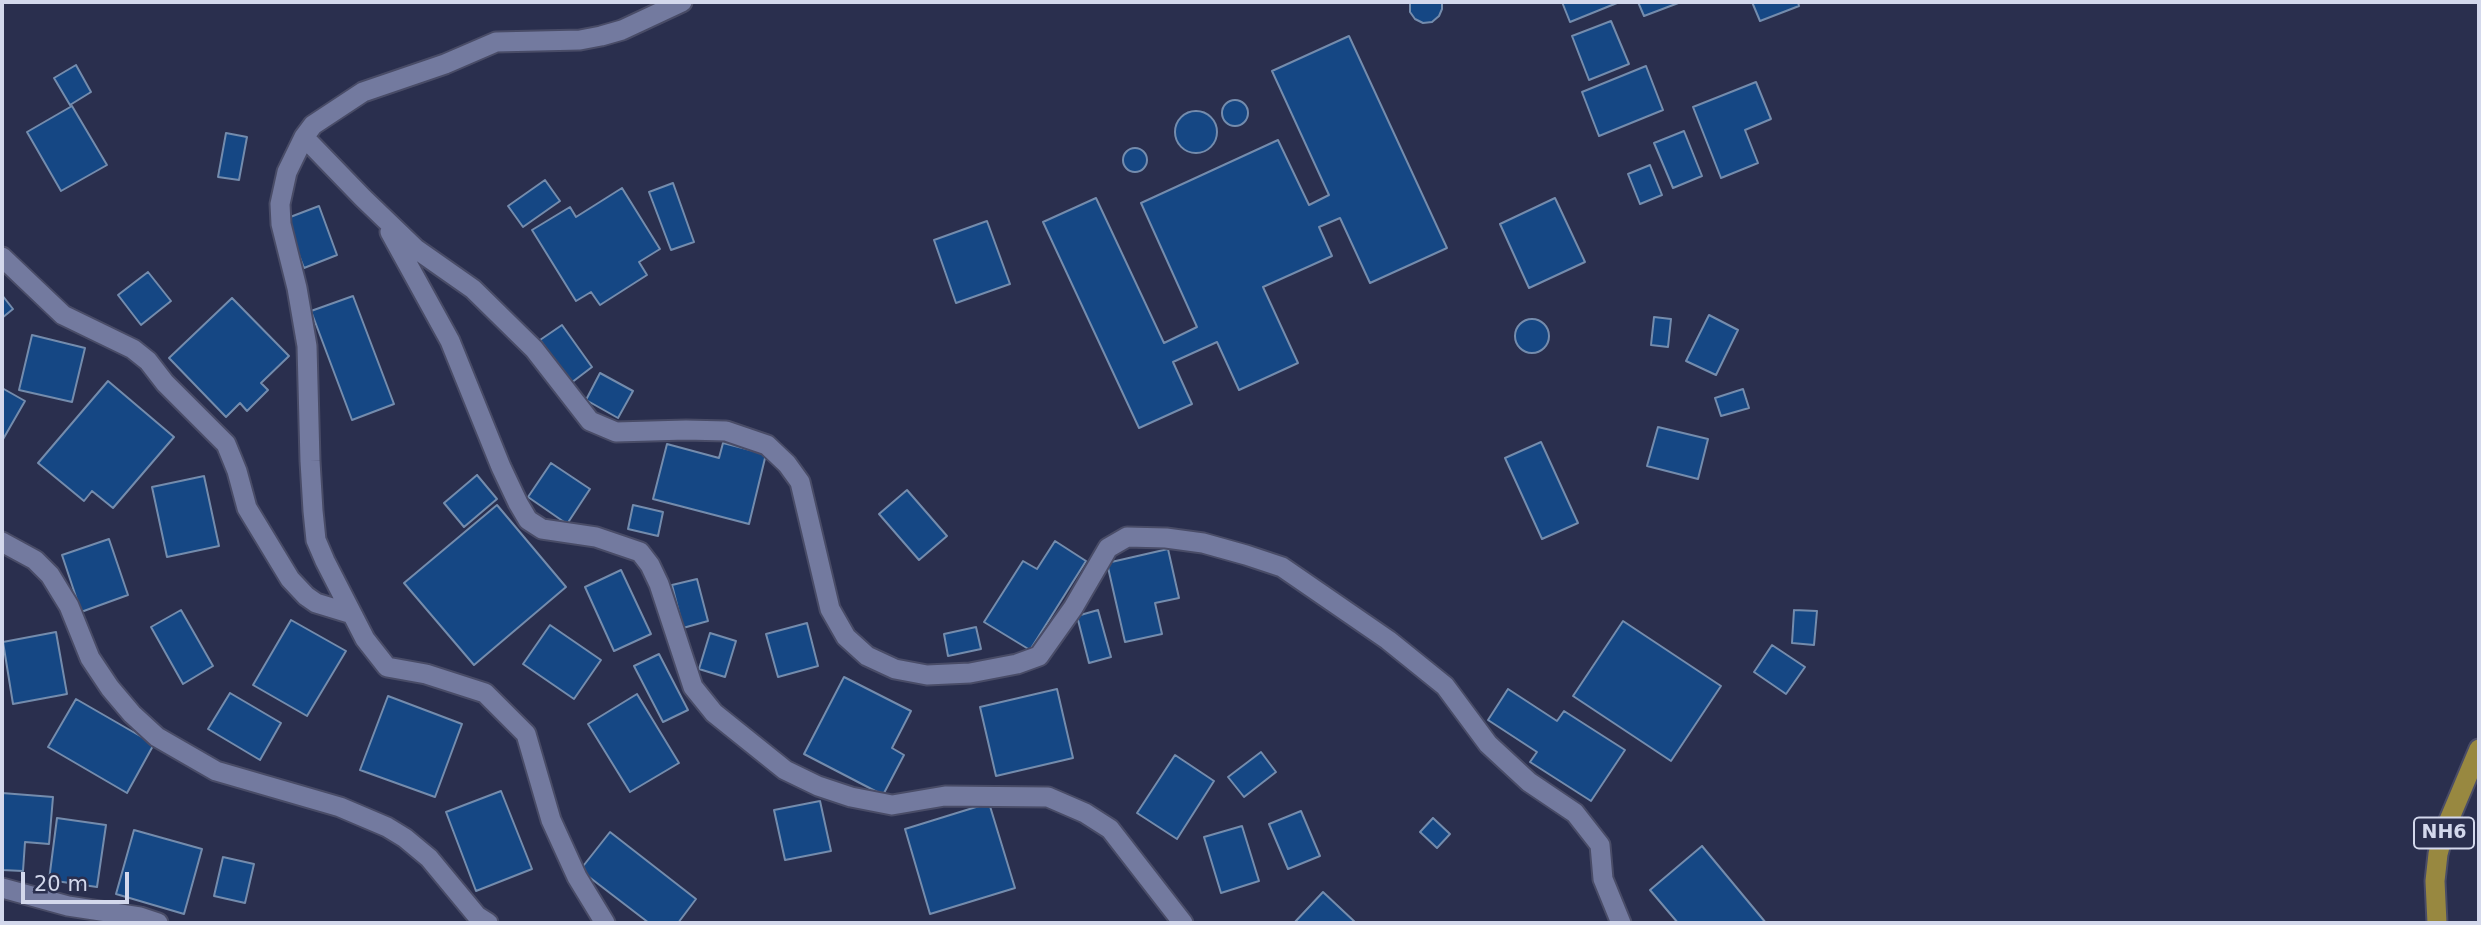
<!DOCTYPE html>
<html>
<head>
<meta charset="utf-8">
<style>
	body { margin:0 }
	#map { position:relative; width:2481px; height:925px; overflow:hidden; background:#2a2f4e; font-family:"DejaVu Sans",sans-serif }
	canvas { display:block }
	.frame { position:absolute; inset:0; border:4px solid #d3d8ec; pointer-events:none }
	.scale { position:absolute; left:21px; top:872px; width:108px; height:32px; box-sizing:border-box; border:4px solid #d3d8ec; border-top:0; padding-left:9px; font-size:21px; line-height:24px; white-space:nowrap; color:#d3d8ec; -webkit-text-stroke:5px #2a2f4e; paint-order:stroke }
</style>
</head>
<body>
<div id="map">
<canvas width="2481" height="925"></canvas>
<div class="frame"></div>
<div class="scale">20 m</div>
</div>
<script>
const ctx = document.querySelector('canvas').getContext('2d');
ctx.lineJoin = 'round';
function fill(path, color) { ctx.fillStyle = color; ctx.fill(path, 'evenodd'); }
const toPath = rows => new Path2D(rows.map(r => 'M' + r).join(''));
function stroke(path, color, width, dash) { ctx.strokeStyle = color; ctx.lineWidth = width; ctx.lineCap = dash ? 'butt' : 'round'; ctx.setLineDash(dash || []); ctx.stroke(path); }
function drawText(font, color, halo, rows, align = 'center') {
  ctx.font = font + ' "DejaVu Sans",sans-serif'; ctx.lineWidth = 5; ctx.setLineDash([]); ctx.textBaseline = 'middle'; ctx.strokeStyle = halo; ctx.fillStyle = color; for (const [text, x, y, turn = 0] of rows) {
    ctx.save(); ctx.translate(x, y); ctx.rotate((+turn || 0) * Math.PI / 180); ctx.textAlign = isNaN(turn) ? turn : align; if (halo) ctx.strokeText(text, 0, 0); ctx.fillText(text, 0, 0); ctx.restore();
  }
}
const building = toPath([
	[1410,2,1442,2,1442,9,1439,16,1432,22,1423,23,1415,19,1410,12,1410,2],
	[1562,2,1617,2,1617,3,1570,22,1562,2],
	[1638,2,1681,2,1644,16,1638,2],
	[1752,2,1798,2,1799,6,1760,21,1752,2],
	[1611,21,1629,64,1589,80,1572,36,1611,21],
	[1349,36,1447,248,1370,283,1340,218,1319,227,1332,256,1263,287,1298,363,1239,390,1217,342,1173,362,1192,404,1139,428,1043,222,1096,198,1164,343,1197,327,1141,203,1278,140,1309,205,1329,195,1272,71,1349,36],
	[76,65,91,92,70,105,54,78,76,65],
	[1646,66,1663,110,1599,136,1582,92,1646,66],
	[1756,82,1771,119,1745,130,1758,163,1721,178,1693,107,1756,82],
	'1222 113a13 13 0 1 1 26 0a13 13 0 1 1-26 0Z',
	[72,106,107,165,61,191,27,132,72,106],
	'1175 132a21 21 0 1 1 42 0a21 21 0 1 1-42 0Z',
	[1684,131,1702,176,1673,188,1654,143,1684,131],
	[226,133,247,137,239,180,218,177,226,133],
	'1123 160a12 12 0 1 1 24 0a12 12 0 1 1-24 0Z',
	[1650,165,1662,195,1640,204,1628,174,1650,165],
	[545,180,560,201,523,227,508,206,545,180],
	[673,183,694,242,671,250,649,192,673,183],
	[622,188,660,249,639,262,647,275,600,305,591,292,576,301,532,230,570,207,576,217,622,188],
	[1555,198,1585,262,1529,288,1500,224,1555,198],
	[319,206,337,255,304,268,285,219,319,206],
	[987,221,1010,284,956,303,934,240,987,221],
	[148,272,171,301,141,325,118,295,148,272],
	[2,295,13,309,2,318,2,295],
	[353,296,394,404,352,420,311,311,353,296],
	[232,298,289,356,261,383,268,390,247,411,240,403,226,417,169,358,232,298],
	[1709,315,1738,330,1716,375,1686,361,1709,315],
	[1654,317,1671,319,1668,347,1651,345,1654,317],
	'1515 336a17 17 0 1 1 34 0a17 17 0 1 1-34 0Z',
	[562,325,592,367,571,383,540,340,562,325],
	[32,335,85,348,72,402,19,390,32,335],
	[600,373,633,391,618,418,586,400,600,373],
	[108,381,174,437,113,508,92,491,84,501,38,463,108,381],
	[2,388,25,401,2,441,2,388],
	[1743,389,1749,408,1721,416,1715,398,1743,389],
	[1658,427,1708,439,1698,479,1647,466,1658,427],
	[1541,442,1578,523,1542,539,1505,458,1541,442],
	[723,443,766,454,749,524,653,499,667,444,719,458,723,443],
	[551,463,590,489,567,524,528,497,551,463],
	[477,475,497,499,464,527,444,503,477,475],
	[204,476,219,546,167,557,152,487,204,476],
	[907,490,947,536,919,560,879,514,907,490],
	[497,505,566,587,474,665,404,583,497,505],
	[633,505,663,512,658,536,628,529,633,505],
	[109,539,128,595,81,612,62,555,109,539],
	[1055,541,1086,561,1030,650,984,622,1023,561,1037,569,1055,541],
	[1168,549,1179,598,1155,603,1162,634,1125,642,1107,563,1168,549],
	[621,570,651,634,614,651,585,587,621,570],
	[697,579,708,621,683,628,672,585,697,579],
	[181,610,213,666,183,684,151,627,181,610],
	[1098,610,1111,657,1089,663,1077,616,1098,610],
	[1794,610,1817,611,1814,645,1792,643,1794,610],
	[291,620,346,651,307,716,253,685,291,620],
	[1623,621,1721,686,1671,761,1573,696,1623,621],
	[807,623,818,666,778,677,766,634,807,623],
	[550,625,601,660,574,699,523,664,550,625],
	[976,627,981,649,948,656,944,634,976,627],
	[56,632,67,694,13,704,3,642,56,632],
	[710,633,736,641,725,677,699,669,710,633],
	[1772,645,1805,667,1786,694,1754,672,1772,645],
	[659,654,688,710,663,722,634,666,659,654],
	[844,677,911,711,892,748,904,755,883,795,804,754,844,677],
	[1057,689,1073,758,996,776,980,707,1057,689],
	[1508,689,1557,721,1564,711,1625,750,1591,801,1530,762,1537,752,1488,720,1508,689],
	[230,693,281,723,260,760,208,729,230,693],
	[637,694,679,763,630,792,588,724,637,694],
	[388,696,462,724,435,797,360,770,388,696],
	[76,699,154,744,127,793,48,747,76,699],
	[1261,752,1276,772,1244,797,1228,777,1261,752],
	[1175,755,1214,781,1177,839,1137,813,1175,755],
	[501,791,532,869,476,891,446,812,501,791],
	[2,793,53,797,49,844,25,842,23,871,2,870,2,793],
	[820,801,831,851,785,860,774,810,820,801],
	[989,803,1015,888,930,914,905,829,989,803],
	[1301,811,1320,856,1288,869,1269,824,1301,811],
	[57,818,106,825,97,887,49,880,57,818],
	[1433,818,1450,834,1437,848,1420,832,1433,818],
	[1242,826,1259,881,1221,893,1204,837,1242,826],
	[134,830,202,849,184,914,116,894,134,830],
	[610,832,696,899,678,923,649,923,580,870,610,832],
	[1702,846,1766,923,1678,923,1650,890,1702,846],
	[223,857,254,864,245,903,214,896,223,857],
	[1323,892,1356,923,1294,923,1323,892]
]);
fill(building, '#154784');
stroke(building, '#748cad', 2);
const minor = toPath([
	[304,137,363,198,416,249,473,289,534,349,590,421,616,432,686,430,726,431,767,445,787,464,800,482,830,609,846,637,867,656,895,669,927,675,970,673,1017,664,1039,656,1073,608,1108,548,1127,537,1166,538,1203,543,1246,555,1282,567,1388,640,1445,686,1488,744,1529,782,1575,813,1600,845,1603,879,1621,923],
	[390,232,450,341,501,467,518,503,528,520,542,529,596,537,640,552,650,565,659,584,693,687,714,713,785,770,818,786,851,797,892,805,945,796,1048,797,1085,813,1110,829,1183,923],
	[2,257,63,315,133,349,148,361,165,383,226,444,237,471,247,508,290,579,306,596,316,603,352,614],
	[2,542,35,560,50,575,69,606,90,658,110,688,132,714,157,737,216,771,340,807,387,827,405,838,429,858,477,916,488,923],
	[2,888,68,906,140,917,158,923],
	[605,923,577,877,551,820,526,734,485,693,426,674,387,667,365,639,325,561,316,540,313,511,310,461,307,346,297,288,281,224,280,204,287,172,304,137,313,125,363,92,445,64,496,42,580,40,601,36,622,30,682,2]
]);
const trunk = toPath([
	[2437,923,2435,881,2438,854,2444,832,2479,749]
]);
stroke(minor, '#494c67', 23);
stroke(trunk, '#494c67', 23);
stroke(minor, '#737a9f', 19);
stroke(trunk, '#988840', 19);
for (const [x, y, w] of [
	[2444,833,60]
]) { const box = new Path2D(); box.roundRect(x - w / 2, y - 15.5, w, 31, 5); ctx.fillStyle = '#2a2f4e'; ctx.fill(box); stroke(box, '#d3d8ec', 2); }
drawText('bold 19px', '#d3d8ec', null, [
	["NH6",2444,833]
]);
</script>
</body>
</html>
